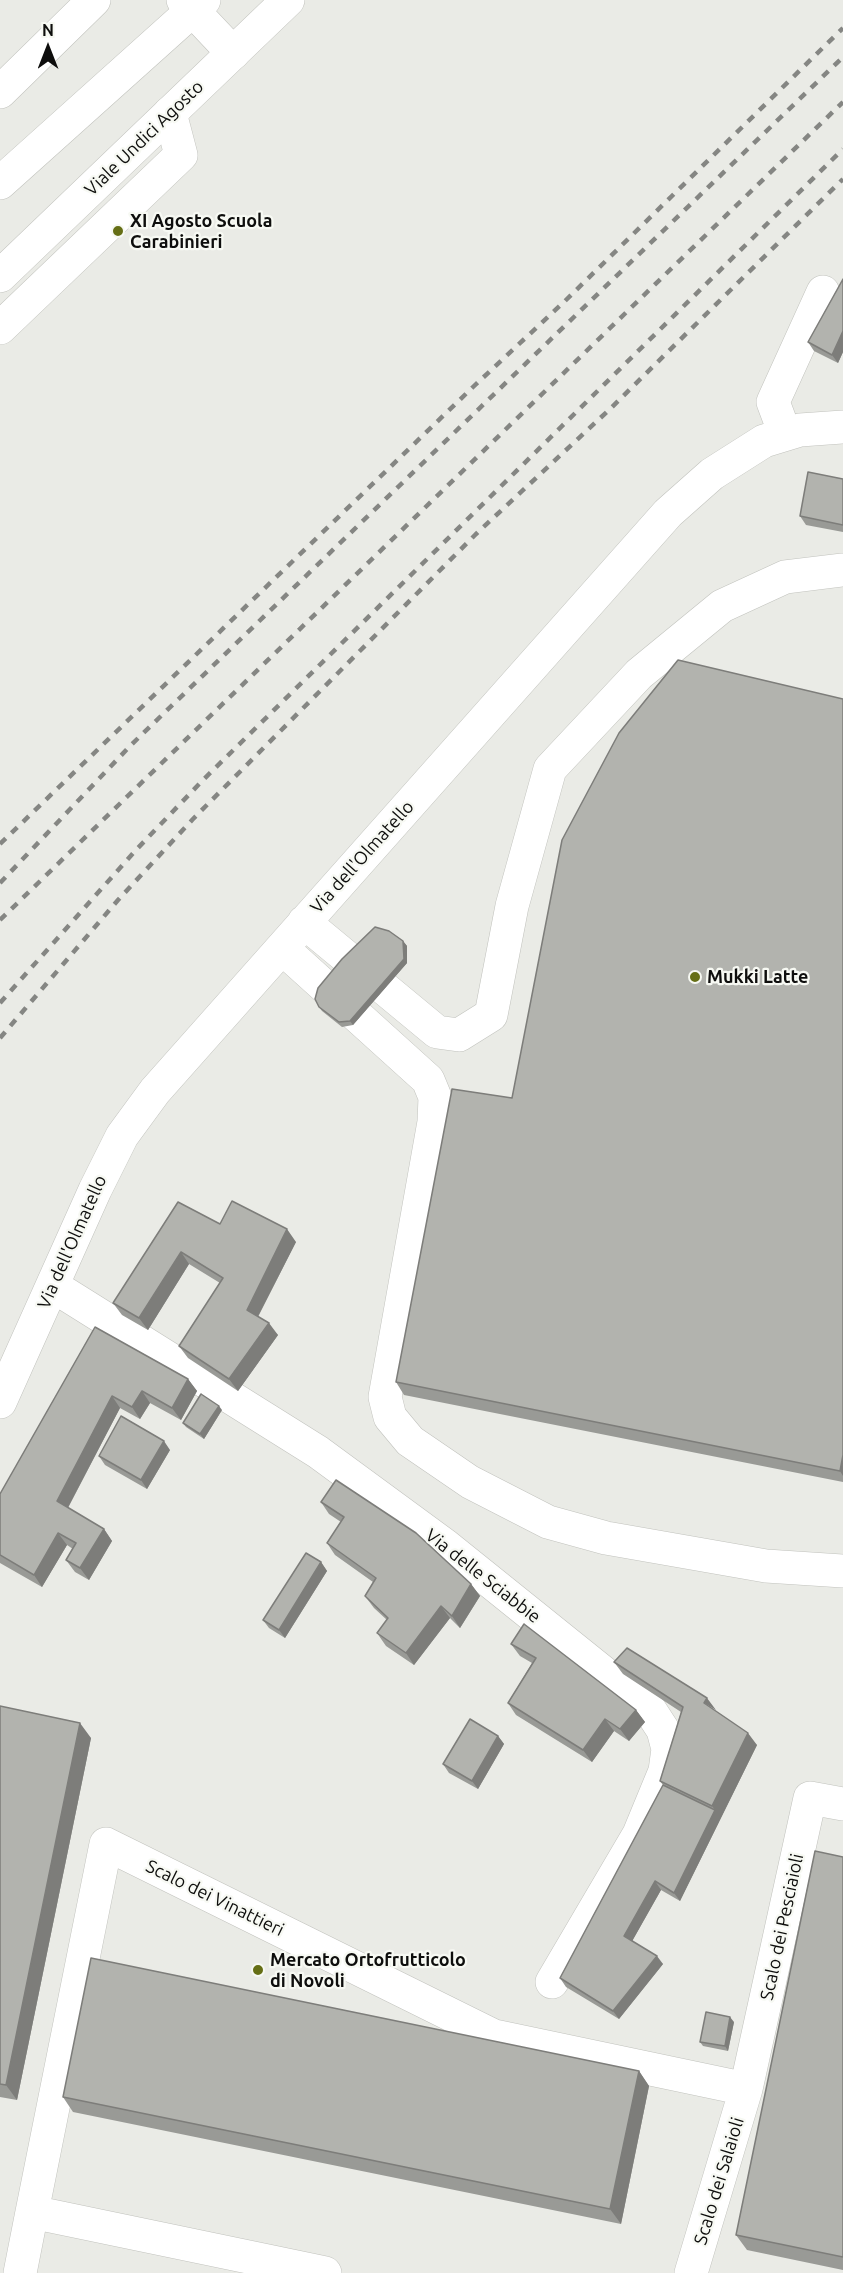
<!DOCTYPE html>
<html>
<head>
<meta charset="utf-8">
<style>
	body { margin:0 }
	#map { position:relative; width:843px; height:2273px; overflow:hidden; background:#eaebe6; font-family:Ubuntu,sans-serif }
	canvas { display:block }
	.north { position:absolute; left:18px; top:18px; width:60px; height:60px; -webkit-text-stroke:4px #f7f9f3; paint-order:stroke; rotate:0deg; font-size:16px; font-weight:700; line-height:24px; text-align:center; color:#0e0e0d }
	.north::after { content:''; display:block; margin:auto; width:21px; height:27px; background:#0e0e0d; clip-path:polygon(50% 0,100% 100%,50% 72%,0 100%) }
</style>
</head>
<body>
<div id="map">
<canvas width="843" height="2273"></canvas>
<div class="north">N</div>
</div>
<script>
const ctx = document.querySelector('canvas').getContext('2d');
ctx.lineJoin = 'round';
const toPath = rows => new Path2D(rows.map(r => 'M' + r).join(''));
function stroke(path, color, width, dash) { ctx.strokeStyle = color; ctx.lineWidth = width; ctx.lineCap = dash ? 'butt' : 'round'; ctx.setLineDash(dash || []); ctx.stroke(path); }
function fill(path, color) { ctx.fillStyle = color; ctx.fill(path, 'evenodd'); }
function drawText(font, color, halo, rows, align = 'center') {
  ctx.font = font + ' Ubuntu,sans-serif'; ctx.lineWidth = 4.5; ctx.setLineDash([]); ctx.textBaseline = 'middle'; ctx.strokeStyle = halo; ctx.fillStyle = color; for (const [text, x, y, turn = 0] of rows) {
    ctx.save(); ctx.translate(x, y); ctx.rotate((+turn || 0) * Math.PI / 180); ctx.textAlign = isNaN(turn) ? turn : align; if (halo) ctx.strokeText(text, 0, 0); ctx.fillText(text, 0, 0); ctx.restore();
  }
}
const minor = toPath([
	[183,0,233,53],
	[0,92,94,0],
	[0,328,181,155,170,113],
	[785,434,773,402,823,292],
	[304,922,437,1032,459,1035,491,1015,512,906,550,769,639,674,722,606,785,577,843,570],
	[282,948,428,1080,435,1097,434,1122,385,1397,390,1417,410,1441,470,1482,548,1522,606,1538,766,1566,843,1571],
	[53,1286,318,1452,446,1546,650,1710,663,1730,668,1749,665,1771,639,1834,552,1982],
	[0,1402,95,1190,122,1136,155,1091,668,513,712,474,764,441,800,430,843,427],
	[32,2212,106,1844,494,2036,746,2089],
	[20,2273,32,2212,325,2273],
	[691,2273,746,2089,810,1798,843,1804]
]);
const major = toPath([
	[0,183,204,0],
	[0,276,288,0]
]);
stroke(minor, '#c1c2bd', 34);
stroke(major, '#c1c2bd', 34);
stroke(minor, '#fff', 33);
stroke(major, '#fff', 33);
stroke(toPath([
	[0,844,473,387,565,301,843,28],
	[0,883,131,745,843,57],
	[0,920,843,102],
	[0,1003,135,851,203,780,843,149],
	[0,1038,118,900,193,819,476,534,611,408,843,179]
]), '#858683', 4.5, [8, 8]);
fill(toPath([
	[843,279,843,352,838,363,814,351,808,342],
	[843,479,843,532,806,525,800,516],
	[843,699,843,1482,404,1395,396,1382,512,1098],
	[403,941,407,946,407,963,353,1025,342,1027,322,1011,319,1007],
	[220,1224,296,1242,258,1317,278,1335,238,1391,188,1358,179,1346,220,1283,189,1264,148,1330,122,1315,113,1303],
	[95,1327,188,1379,197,1391,181,1420,150,1403,140,1419,120,1408,68,1508,104,1529,112,1541,89,1580,75,1572,66,1560,73,1549,67,1545,42,1587,0,1563,0,1494],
	[222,1410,204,1439,186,1427,183,1423],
	[170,1450,147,1489,105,1465,99,1456],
	[321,1502,471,1584,480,1596,460,1628,450,1618,414,1665,386,1646,377,1633,387,1620,374,1608,365,1596,373,1582,335,1555,327,1543,341,1522,329,1514],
	[321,1562,327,1571,285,1638,269,1628,263,1620],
	[511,1644,636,1710,645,1722,629,1741,614,1731,592,1762,516,1715,508,1703,532,1663,520,1656],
	[614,1662,757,1745,680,1901,661,1890,632,1941,663,1964,619,2019,566,1987,560,1978,663,1785,660,1781,681,1712,623,1674],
	[0,1706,91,1738,17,2100,0,2097],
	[498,1736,504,1744,478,1789,449,1773,443,1764],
	[843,1857,843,2270,747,2250,736,2235],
	[734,2022,728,2051,703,2046,700,2042],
	[639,2071,649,2086,621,2224,73,2112,63,2097]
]), '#999a96');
fill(toPath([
	[843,331,843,352,838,363,832,355],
	[403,941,407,946,407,963,353,1025,350,1021],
	[287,1229,296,1242,255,1322,247,1310],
	[181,1252,189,1264,148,1330,139,1318],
	[269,1323,278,1335,238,1391,229,1379],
	[188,1379,197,1391,181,1420,172,1408],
	[142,1391,150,1403,140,1419,132,1407],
	[112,1396,120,1408,65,1513,57,1501],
	[219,1406,222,1410,204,1439,200,1434],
	[164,1441,170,1450,147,1489,141,1480],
	[843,1455,843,1476,840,1471],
	[104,1529,112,1541,89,1580,80,1568],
	[58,1533,67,1545,42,1587,34,1575],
	[321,1562,327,1571,285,1638,279,1630],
	[471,1584,480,1596,460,1628,452,1616],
	[441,1606,450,1618,414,1665,406,1653],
	[707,1698,716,1710,704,1703],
	[636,1710,645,1722,629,1741,620,1729],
	[605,1719,614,1731,592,1762,583,1750],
	[80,1723,91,1738,17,2100,6,2085],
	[748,1733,757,1745,680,1901,674,1893,715,1810,712,1806],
	[498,1736,504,1744,478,1789,472,1781],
	[655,1881,661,1890,630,1945,624,1936],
	[657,1956,663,1964,619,2019,613,2011],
	[730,2017,734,2022,728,2051,725,2046],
	[639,2071,649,2086,621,2224,610,2209]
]), '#7d7d7a');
const building = toPath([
	[843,279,843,331,832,355,808,342,843,279],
	[808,472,843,479,843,525,800,516,808,472],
	[678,660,843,699,843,1455,840,1471,396,1382,452,1089,512,1098,562,840,619,733,678,660],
	[375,927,389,931,403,941,404,959,350,1021,339,1022,319,1007,315,999,318,988,342,959,375,927],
	[232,1201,287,1229,247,1310,269,1323,229,1379,179,1346,223,1278,181,1252,139,1318,113,1303,178,1202,220,1224,232,1201],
	[95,1327,188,1379,172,1408,142,1391,132,1407,112,1396,57,1501,104,1529,80,1568,66,1560,76,1543,58,1533,34,1575,0,1555,0,1494,95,1327],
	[201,1394,219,1406,200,1434,183,1423,201,1394],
	[121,1416,164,1441,141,1480,99,1456,121,1416],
	[336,1480,416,1533,471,1584,452,1616,441,1606,406,1653,377,1633,388,1618,365,1596,376,1578,327,1543,344,1517,321,1502,336,1480],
	[306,1553,321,1562,279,1630,263,1620,306,1553],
	[524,1624,636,1710,620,1729,605,1719,583,1750,508,1703,536,1658,511,1644,524,1624],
	[627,1648,707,1698,704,1703,748,1733,712,1806,660,1781,683,1707,614,1662,627,1648],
	[0,1706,80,1723,6,2085,0,2084,0,1706],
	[470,1719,498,1736,472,1781,443,1764,470,1719],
	[663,1785,715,1810,674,1893,655,1881,624,1936,657,1956,613,2011,560,1978,663,1785],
	[815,1851,843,1857,843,2257,736,2235,815,1851],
	[91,1958,639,2071,610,2209,63,2097,91,1958],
	[706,2012,730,2017,725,2046,700,2042,706,2012]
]);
fill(building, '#b2b3ae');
stroke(building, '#7d7d7a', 1.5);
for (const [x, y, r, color] of [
	[118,231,6,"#656e15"],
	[695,977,6,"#656e15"],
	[258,1970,6,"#656e15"]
]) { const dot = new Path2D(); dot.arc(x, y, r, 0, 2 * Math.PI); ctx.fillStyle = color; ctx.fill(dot); stroke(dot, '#f7f9f3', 2); }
drawText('18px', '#0e0e0d', '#f7f9f3', [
	["Viale Undici Agosto",144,138,-44],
	["Via dell'Olmatello",362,857,-48],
	["Via dell'Olmatello",72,1242,-66],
	["Via delle Sciabbie",483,1576,38],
	["Scalo dei Vinattieri",215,1898,26],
	["Scalo dei Pesciaioli",782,1927,-78],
	["Scalo dei Salaioli",719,2181,-73]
]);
drawText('bold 18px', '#0e0e0d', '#f7f9f3', [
	["XI Agosto Scuola",130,221],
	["Carabinieri",130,242],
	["Mukki Latte",707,977],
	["Mercato Ortofrutticolo",270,1960],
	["di Novoli",270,1981]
], 'left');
</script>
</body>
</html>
